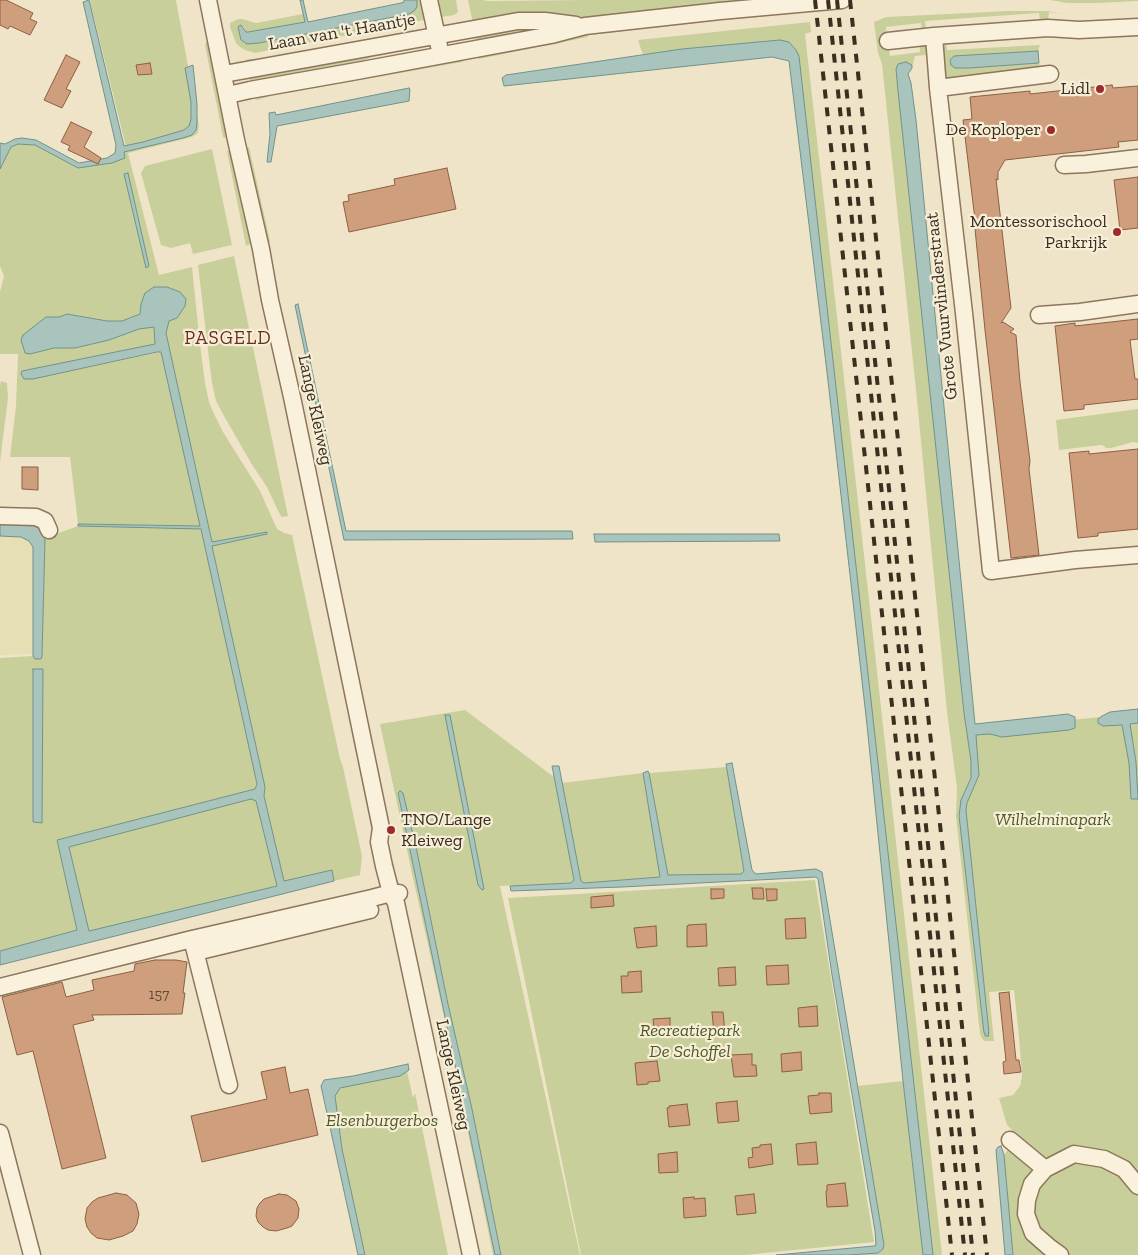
<!DOCTYPE html>
<html>
<head>
<meta charset="utf-8">
<style>
	body { margin:0 }
	canvas { display:block; background:#f0e4c8 }
</style>
</head>
<body>
<canvas width="1138" height="1255"></canvas>
<script>
const ctx = document.querySelector('canvas').getContext('2d');
ctx.lineJoin = 'round';
function fill(path, color) { ctx.fillStyle = color; ctx.fill(path, 'evenodd'); }
const toPath = rows => new Path2D(rows.map(r => 'M' + r).join(''));
function stroke(path, color, width, dash) { ctx.strokeStyle = color; ctx.lineWidth = width; ctx.lineCap = dash ? 'butt' : 'round'; ctx.setLineDash(dash || []); ctx.stroke(path); }
function drawText(font, color, halo, rows, align = 'center') {
  ctx.font = font + ' "Zilla Slab",serif'; ctx.lineWidth = 4.5; ctx.setLineDash([]); ctx.textBaseline = 'middle'; ctx.strokeStyle = halo; ctx.fillStyle = color; for (const [text, x, y, turn = 0] of rows) {
    ctx.save(); ctx.translate(x, y); ctx.rotate((+turn || 0) * Math.PI / 180); ctx.textAlign = isNaN(turn) ? turn : align; if (halo) ctx.strokeText(text, 0, 0); ctx.fillText(text, 0, 0); ctx.restore();
  }
}
fill(toPath([
	[0,536,23,536,30,541,34,547,32,654,0,655]
]), '#e6deb5');
fill(toPath([
	[91,0,176,0,199,126,198,133,192,137,128,153,159,275,192,267,200,344,205,383,209,402,214,414,223,432,260,491,277,529,284,533,292,535,340,759,343,767,362,856,360,875,334,881,331,870,284,882,264,796,265,787,212,545,267,534,266,532,212,543,166,333,167,326,180,292,167,287,154,287,141,304,140,314,122,321,107,321,68,314,59,317,46,317,41,322,34,326,30,354,54,348,75,348,109,340,139,329,154,327,155,344,23,371,21,374,33,379,161,352,201,526,78,524,70,457,10,457,16,406,18,354,0,354,0,292,4,276,0,266,0,169,11,147,18,144,35,145,78,168,125,158,124,152,127,151,90,1],
	[417,0,422,0,425,19,424,20,255,53,245,50,240,47,236,43,230,27,230,23,238,19,242,19,256,23,303,14,305,22,248,32,246,32,244,27,238,27,241,40,259,43,417,4],
	[437,0,456,0,458,12,454,15,442,17,440,16],
	[468,0,483,0,488,1,589,0,742,0,657,9,657,10,606,17,585,17,548,15,473,24],
	[1050,0,1138,0,1138,1,1098,3,1067,3],
	[1009,11,1048,11,1063,14,1049,12,1048,22,1040,22,1039,13,925,21,926,30,922,32,921,23,886,27,890,56,920,52,919,43,926,42,927,55,915,56,913,64,912,65,896,69,898,91,964,713,972,770,971,778,961,801,959,816,984,1033,988,1033,989,1032,966,810,967,803,979,775,975,730,1138,713,1138,1255,1013,1255,1004,1155,1012,1144,1012,1130,1007,1125,999,1098,1013,1095,1020,1086,1022,1077,1019,1037,1014,990,989,992,994,1041,985,1041,983,1040,980,1034,956,817,957,788,947,712,917,400,882,64,878,53,874,22,886,17],
	[810,22,811,32,805,34,861,528,942,1255,933,1255,799,56,796,50,789,42,780,40,682,49,643,55,638,40],
	[564,25,476,42,475,34,515,26],
	[415,30,411,32,251,62,246,61,246,60,248,59,260,59],
	[588,34,588,37,479,59,478,53],
	[210,41,230,137,224,138,223,137,205,45,206,42],
	[946,41,947,50,1040,45,1038,51,954,56,950,60,951,65,955,68,969,68,1039,63,1041,72,942,83,940,44],
	[419,46,409,50,372,57,354,64,250,83,249,75],
	[467,59,462,62,271,96,257,100,254,98],
	[249,147,270,241,269,243,266,243,246,148],
	[212,149,232,245,193,254,190,243,171,248,161,245,141,173,145,166],
	[233,150,252,240,250,244,246,246,227,151],
	[234,256,288,516,282,517,279,513,267,487,251,463,224,416,216,401,212,383,209,359,198,265],
	[1,381,7,383,8,398,0,462,0,386],
	[1138,409,1138,443,1133,442,1111,448,1106,448,1104,446,1101,445,1059,450,1056,420],
	[78,526,201,528,257,784,255,789,57,840,77,930,0,951,0,658,33,656,35,659,42,656,45,538],
	[33,669,42,669,42,823,33,822],
	[465,710,554,777,574,880,571,883,500,886,580,1255,501,1255,472,1109,448,1004,416,847,403,793,400,791,398,794,495,1255,493,1255,448,1034,413,878,380,724],
	[727,767,744,871,741,874,668,876,649,773],
	[643,773,661,877,584,883,581,881,562,783],
	[251,799,256,801,277,886,89,932,69,847],
	[815,880,874,1242,745,1255,581,1255,508,898],
	[406,1067,413,1098,415,1093,448,1255,365,1255,342,1149,335,1096,338,1089],
	[903,1081,923,1255,848,1255,878,1253,884,1245,857,1086]
]), '#c9cf9b');
const water = toPath([
	[89,0,124,146,143,142,184,130,189,126,191,119,191,102,185,68,193,65,197,104,197,123,196,130,192,135,183,138,124,152,125,158,112,163,78,168,35,145,18,144,11,147,0,169,0,143,5,144,15,139,22,138,36,140,79,163,107,158,115,153,116,145,83,2,89,0],
	[300,0,303,0,308,22,401,3,404,2,404,0,417,0,417,7,414,11,409,14,259,43,247,44,241,40,238,27,239,26,241,25,246,32,248,32,305,22,300,0],
	[780,40,789,42,796,50,799,56,933,1255,923,1255,903,1081,867,725,827,372,789,61,772,57,504,86,502,78,506,75,682,49,780,40],
	[1038,51,1039,63,969,68,955,68,951,65,950,60,954,56,1038,51],
	[906,62,912,65,912,68,908,74,911,83,916,120,975,724,1068,714,1075,717,1075,728,1069,730,1002,737,990,734,976,735,979,775,967,803,966,810,989,1033,988,1033,989,1036,985,1036,985,1033,984,1033,959,816,961,800,971,778,971,761,964,713,898,91,896,69,898,64,906,62],
	[409,88,410,89,409,101,277,126,271,162,267,162,270,134,269,113,275,112,276,115,409,88],
	[128,173,149,266,146,268,124,174,128,173],
	[154,287,167,287,180,292,186,299,185,306,177,318,169,321,166,333,212,542,267,532,267,534,212,546,265,787,264,796,284,881,332,870,334,881,0,965,0,951,77,930,57,840,255,789,257,784,201,529,78,526,78,524,200,526,161,352,157,352,33,379,24,379,21,374,22,371,155,344,154,327,139,329,109,340,75,348,54,348,30,354,25,353,21,340,23,335,46,317,59,317,67,314,107,321,122,321,140,314,141,304,145,293,154,287],
	[251,799,256,801,277,886,89,931,69,847,251,799],
	[298,304,346,531,572,531,573,539,344,540,295,305,298,304],
	[0,523,26,523,35,525,42,531,45,538,42,656,41,659,35,659,33,656,33,547,29,541,21,537,0,536,0,523],
	[594,534,779,534,780,541,595,542,594,534],
	[33,669,43,669,42,823,33,822,33,669],
	[1138,709,1138,723,1130,724,1136,762,1138,799,1131,799,1129,763,1122,725,1103,726,1098,723,1098,719,1102,716,1110,712,1138,709],
	[445,715,450,715,484,889,482,890,478,885,445,715],
	[732,763,752,870,756,874,816,869,822,872,884,1245,883,1249,878,1253,848,1255,776,1255,874,1246,876,1245,875,1231,832,975,818,879,816,877,622,887,511,891,510,886,571,883,574,880,552,766,559,766,581,881,584,883,660,877,643,773,648,771,649,773,668,875,741,874,744,871,726,764,732,763],
	[400,791,403,793,416,847,448,1004,472,1109,501,1255,495,1255,398,793,400,791],
	[408,1064,409,1070,400,1076,340,1088,335,1096,342,1149,365,1255,358,1255,321,1086,324,1080,353,1076,408,1064],
	[1001,1146,1004,1155,1013,1255,1005,1255,996,1150,998,1147,1001,1146]
]);
fill(water, '#a9c4bc');
stroke(water, '#6f938a', 1);
const building = toPath([
	[0,0,6,0,33,13,30,19,37,22,30,35,10,26,8,29,0,25,0,0],
	[66,55,80,62,66,89,71,91,62,108,44,100,66,55],
	[150,63,152,74,138,75,136,65,150,63],
	[1112,85,1113,88,1138,86,1138,140,1118,142,1119,147,1005,160,998,172,998,180,996,179,1011,308,1001,323,1003,322,1014,329,1010,332,1016,335,1020,382,1025,422,1030,461,1029,469,1039,555,1011,558,985,330,975,229,976,228,963,120,972,119,970,97,1030,91,1030,94,1112,85],
	[71,122,92,132,84,147,101,158,98,164,68,150,70,146,61,142,71,122],
	[447,168,456,209,349,232,343,202,349,201,348,195,395,185,394,179,447,168],
	[1138,177,1138,228,1120,230,1114,180,1138,177],
	[1138,319,1138,339,1130,340,1135,379,1138,379,1138,399,1084,405,1084,409,1064,411,1055,326,1075,323,1075,326,1138,319],
	[1138,449,1138,529,1098,533,1098,536,1078,538,1069,453,1089,451,1089,454,1138,449],
	[22,467,38,467,38,490,22,489,22,467],
	[752,888,763,888,764,899,753,899,752,888],
	[711,889,724,889,724,898,711,899,711,889],
	[766,889,777,889,777,900,767,901,766,889],
	[613,895,614,906,591,908,591,897,613,895],
	[805,918,806,938,786,939,785,919,805,918],
	[706,924,707,946,687,947,687,926,688,926,688,925,706,924],
	[656,926,657,946,637,948,634,928,656,926],
	[155,960,176,960,187,962,183,993,185,993,182,1014,92,1015,94,1020,73,1025,106,1158,62,1169,33,1051,17,1055,2,997,62,982,66,997,94,990,92,980,134,971,135,964,155,960],
	[788,965,789,984,767,985,766,966,788,965],
	[735,967,736,985,719,986,718,968,735,967],
	[641,971,642,992,622,993,621,976,628,976,628,972,641,971],
	[1009,992,1016,1060,1019,1060,1021,1072,1004,1074,1003,1062,1006,1061,999,993,1009,992],
	[817,1006,818,1026,799,1027,798,1008,817,1006],
	[712,1012,723,1012,725,1033,714,1033,712,1012],
	[670,1018,670,1035,655,1036,653,1019,670,1018],
	[801,1052,802,1070,782,1072,781,1054,801,1052],
	[752,1054,752,1065,756,1065,757,1076,734,1077,731,1055,752,1054],
	[657,1061,660,1081,648,1082,648,1084,637,1085,635,1063,657,1061],
	[285,1067,290,1093,308,1089,318,1135,202,1162,191,1116,267,1099,261,1072,285,1067],
	[819,1093,831,1093,832,1112,810,1114,808,1096,819,1095,819,1093],
	[737,1101,739,1121,718,1123,716,1103,737,1101],
	[687,1104,690,1125,669,1127,667,1108,669,1108,669,1106,687,1104],
	[816,1142,818,1164,798,1165,796,1144,816,1142],
	[771,1144,773,1164,749,1168,748,1158,753,1157,752,1148,760,1147,760,1145,771,1144],
	[677,1152,678,1172,659,1173,658,1154,677,1152],
	[845,1183,848,1206,827,1207,826,1191,827,1191,827,1185,845,1183],
	[116,1193,127,1195,136,1203,139,1214,137,1224,133,1231,123,1236,109,1240,97,1238,91,1233,87,1227,85,1219,87,1208,92,1202,98,1198,116,1193],
	[279,1194,287,1195,296,1201,299,1209,298,1218,292,1226,287,1228,276,1231,268,1230,263,1227,258,1222,256,1216,257,1208,260,1203,264,1199,279,1194],
	[754,1194,756,1213,737,1215,735,1196,754,1194],
	[694,1197,694,1199,705,1198,706,1216,684,1218,683,1198,694,1197]
]);
fill(building, '#cf9f7d');
stroke(building, '#8d5f41', 1);
const minor = toPath([
	[208,0,236,140,261,249,270,300,292,397,381,828,379,842,384,866,391,893,396,903,471,1255],
	[429,0,439,46],
	[934,36,938,88,964,313,991,571,1075,560,1138,555],
	[888,41,934,36,1048,28,1079,30,1138,27],
	[224,74,518,21,545,21,576,25],
	[938,88,1050,74],
	[228,95,250,90,357,71,551,35,585,26,720,11,842,0],
	[1064,165,1086,164,1138,158],
	[1039,315,1080,312,1138,304],
	[0,516,36,517,45,521,49,530],
	[192,939,372,898,391,893,399,893],
	[196,952,370,910],
	[0,987,192,939,229,1085],
	[0,1133,32,1255],
	[1010,1140,1045,1169],
	[1060,1255,1049,1247,1033,1233,1026,1214,1027,1200,1032,1184,1045,1169,1074,1154,1104,1159,1124,1169,1138,1186]
]);
stroke(minor, '#8d765c', 19);
stroke(minor, '#faf1dc', 16);
stroke(toPath([
	[815,0,952,1255],
	[828,0,965,1255],
	[837,0,875,361,973,1255],
	[850,0,987,1255]
]), '#3d2e20', 4, [9, 9]);
for (const [x, y, r, color] of [
	[1100,89,5,"#9e2a2b"],
	[1051,130,5,"#9e2a2b"],
	[1117,232,5,"#9e2a2b"],
	[391,830,5,"#9e2a2b"]
]) { const dot = new Path2D(); dot.arc(x, y, r, 0, 2 * Math.PI); ctx.fillStyle = color; ctx.fill(dot); stroke(dot, '#f7eed8', 2); }
drawText('15px', '#624a37', null, [
	["157",159,995]
]);
drawText('18px', '#3d2e20', '#f7eed8', [
	["Laan van 't Haantje",342,32,-10],
	["Grote Vuurvlinderstraat",942,306,-96],
	["Lange Kleiweg",315,410,78],
	["Lange Kleiweg",453,1075,78]
]);
drawText('18px', '#3d2e20', '#f7eed8', [
	["Lidl",1090,89],
	["De Koploper",1041,130],
	["Montessorischool",1107,222],
	["Parkrijk",1107,243],
	["TNO/Lange",401,820,"left"],
	["Kleiweg",401,841,"left"]
], 'right');
drawText('italic 18px', '#4d5a26', '#f7eed8', [
	["Wilhelminapark",1053,820],
	["Recreatiepark",690,1031],
	["De Schoffel",690,1052],
	["Elsenburgerbos",382,1121]
]);
ctx.letterSpacing = '1px';
drawText('19px', '#6b2e1e', '#f7eed8', [
	["PASGELD",228,339]
]);
ctx.letterSpacing = '0px';
</script>
</body>
</html>
